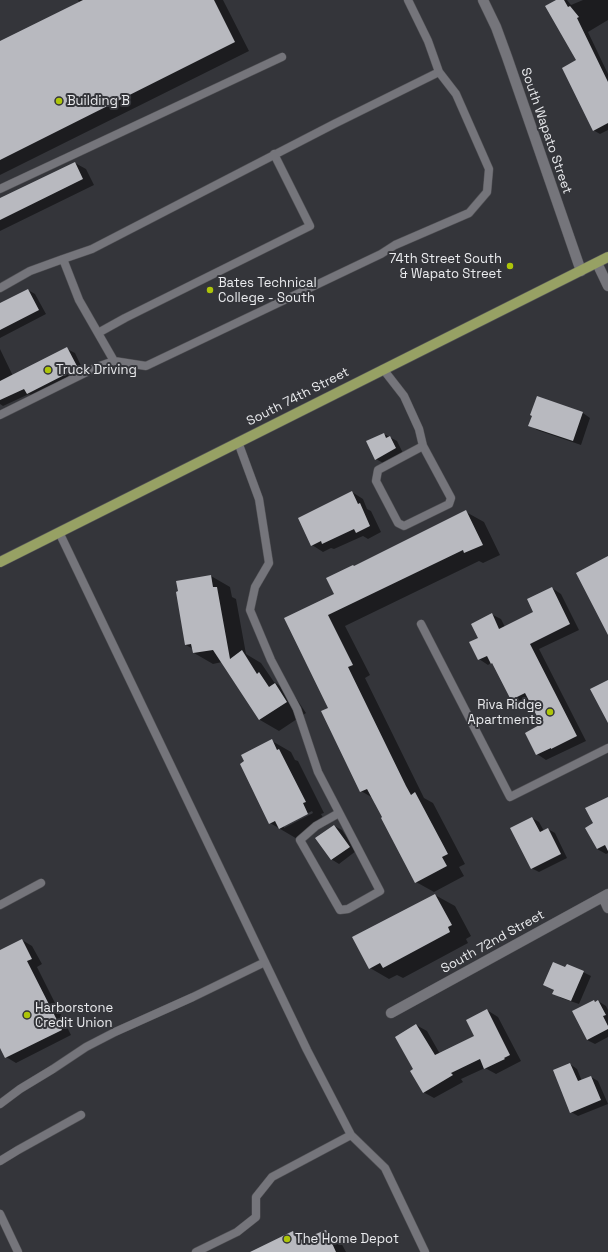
<!DOCTYPE html>
<html>
<head>
<meta charset="utf-8">
<style>
	body { margin:0 }
	canvas { display:block; background:#34353a }
</style>
</head>
<body>
<canvas width="608" height="1252"></canvas>
<script>
const ctx = document.querySelector('canvas').getContext('2d');
ctx.lineJoin = 'round';
function fill(path, color) { ctx.fillStyle = color; ctx.fill(path, 'evenodd'); }
const toPath = rows => new Path2D(rows.map(r => 'M' + r).join(''));
function stroke(path, color, width, dash) { ctx.strokeStyle = color; ctx.lineWidth = width; ctx.lineCap = dash ? 'butt' : 'round'; ctx.setLineDash(dash || []); ctx.stroke(path); }
function drawText(font, color, halo, rows, align = 'center') {
  ctx.font = font + ' "Space Grotesk",sans-serif'; ctx.lineWidth = 4; ctx.setLineDash([]); ctx.textBaseline = 'middle'; ctx.strokeStyle = halo; ctx.fillStyle = color; for (const [text, x, y, turn = 0] of rows) {
    ctx.save(); ctx.translate(x, y); ctx.rotate((+turn || 0) * Math.PI / 180); ctx.textAlign = isNaN(turn) ? turn : align; if (halo) ctx.strokeText(text, 0, 0); ctx.fillText(text, 0, 0); ctx.restore();
  }
}
fill(toPath([
	[78,0,223,0,249,51,0,175,0,42,80,3],
	[557,0,567,0,571,5,583,0,608,0,608,20,588,32,608,74,608,130,600,134,593,130,578,61],
	[75,163,86,169,94,185,0,231,0,200],
	[28,290,35,294,46,314,0,338,0,304],
	[0,349,13,376,67,349,75,353,84,372,35,397,29,394,3,406,0,404],
	[537,398,583,413,590,418,581,445,537,430,530,425],
	[384,434,397,441,403,453,383,463,376,459],
	[352,492,363,499,367,509,371,511,381,532,368,539,363,536,334,549,331,548,323,552,312,545],
	[466,512,484,522,500,555,483,563,479,561,345,626,370,675,365,678,424,798,433,803,465,864,459,867,464,876,434,892,416,882,373,798,361,791,330,708,286,618,335,594,355,566],
	[211,576,230,587,232,597,236,599,246,654,261,663,274,682,294,695,306,713,279,731,260,720,222,662,213,664,194,653,193,649,186,645],
	[552,588,561,594,579,630,539,649,586,741,546,760,537,754,542,725,530,700,521,705,512,699,494,665,491,663,488,665,479,659,479,639,491,614,501,619,505,627,535,612],
	[272,741,291,752,295,760,298,761,324,813,321,814,327,825,299,840,270,823,246,762],
	[312,811,313,813,284,828,284,826],
	[608,798,608,853,606,854,597,849,595,824],
	[532,818,539,822,544,831,548,829,555,833,567,858,539,872,531,868],
	[334,826,342,830,356,851,339,864,331,859],
	[435,895,455,906,471,936,466,939,468,943,403,978,397,975,389,979,370,968],
	[22,940,32,946,42,964,37,967,71,1035,16,1063,6,1057,0,1046,0,951],
	[566,968,583,972,591,976,579,1004,561,998,554,993,555,990,544,985],
	[594,1001,597,1002,598,1001,606,1006,608,1010,608,1037,595,1044,587,1040],
	[487,1010,498,1017,521,1061,496,1074,485,1068,461,1079,463,1082,434,1098,423,1092,415,1069,416,1025,427,1031,440,1054,475,1036],
	[570,1064,577,1069,582,1081,591,1077,598,1081,608,1104,578,1116,571,1112],
	[326,1231,339,1239,346,1252,262,1252,293,1232,305,1239]
]), '#0007');
fill(toPath([
	[83,0,214,0,235,42,0,160,0,41],
	[556,0,564,0,568,7,570,6,579,17,577,18,608,82,608,123,593,131,562,68,576,60,545,6],
	[75,162,83,179,0,220,0,198],
	[28,289,39,310,0,330,0,303],
	[67,347,78,368,27,394,24,389,0,400,0,381],
	[537,396,583,412,573,441,528,426,532,416,530,415],
	[384,433,386,438,390,436,396,448,375,460,366,441],
	[352,491,358,504,360,503,370,526,356,533,354,529,322,544,321,541,311,546,298,518],
	[466,510,483,545,464,553,463,550,328,615,353,665,348,667,406,786,411,795,415,792,448,854,442,857,447,866,415,883,381,818,382,817,367,789,360,792,321,711,328,708,284,618,334,594,326,578,353,565,354,566],
	[608,556,608,635,576,573],
	[211,575,213,587,217,587,230,659,242,650,257,674,259,672,269,687,275,683,287,702,259,720,213,650,193,653,191,644,185,645,176,592,178,591,176,581],
	[552,587,570,624,530,644,577,736,551,749,551,748,536,755,525,733,541,724,525,693,511,700,492,663,491,664,487,656,478,660,469,642,478,638,471,624,492,613,499,629,533,612,527,599],
	[608,680,608,723,590,689],
	[272,739,277,750,279,749,306,802,303,803,308,814,279,829,275,821,269,824,240,764,244,761,241,755],
	[608,797,608,851,605,845,597,849,585,828,593,823,585,808],
	[532,817,540,832,548,828,561,854,531,869,510,828],
	[334,825,350,847,331,860,315,838],
	[435,894,452,925,448,927,450,932,383,968,380,963,369,969,352,937],
	[22,939,32,959,27,961,62,1030,5,1058,0,1048,0,950],
	[553,962,565,967,567,964,584,971,571,1001,552,994,554,990,543,985],
	[594,1000,595,1002,598,1000,606,1015,603,1016,608,1026,608,1029,587,1040,572,1011],
	[487,1009,510,1055,504,1058,505,1059,484,1069,480,1059,451,1073,453,1075,423,1093,410,1071,413,1069,395,1037,416,1024,435,1055,474,1036,466,1020],
	[570,1063,578,1081,591,1076,601,1100,570,1113,553,1070],
	[326,1230,336,1252,250,1252,293,1231,298,1241]
]), '#b8b9bf');
const service = toPath([
	[408,0,428,41,439,72,456,94,489,169,487,192,469,213,395,245,381,254,146,366,114,361,79,300,63,259,92,249,334,124,439,72],
	[0,189,282,57],
	[0,288,30,271,63,259],
	[98,333,125,318,310,226,274,154],
	[383,369,404,396,419,429,423,446,451,498,449,504,404,526,398,523,376,481,378,470,423,446],
	[0,415,97,367,114,361],
	[238,442,259,499,269,563,255,587,250,610,271,660,297,709,318,772,380,891,348,909,340,910,300,840,316,826,339,813],
	[59,532,307,1050,351,1135,385,1168,425,1252],
	[421,624,510,797,608,748],
	[0,905,41,883],
	[0,1104,20,1089,53,1069,86,1047,115,1032,193,997,265,962],
	[0,1161,18,1150,81,1115],
	[0,1214,18,1252],
	[196,1252,237,1232,256,1217,256,1197,272,1177,351,1135]
]);
const minor = toPath([
	[483,0,496,27,507,57,581,271],
	[597,263,608,286],
	[603,897,608,908],
	[391,1013,608,894]
]);
const primary = toPath([
	[0,562,608,257]
]);
stroke(service, '#525256', 9);
stroke(minor, '#525256', 11);
stroke(primary, '#525256', 11);
stroke(service, '#75757b', 8);
stroke(minor, '#75757b', 10);
stroke(primary, '#97a164', 10);
for (const [x, y, r, color] of [
	[59,101,4,"#aec509"],
	[510,266,4,"#aec509"],
	[210,290,4,"#aec509"],
	[48,370,4,"#aec509"],
	[550,712,4,"#aec509"],
	[27,1015,4,"#aec509"],
	[287,1239,4,"#aec509"]
]) { const dot = new Path2D(); dot.arc(x, y, r, 0, 2 * Math.PI); ctx.fillStyle = color; ctx.fill(dot); stroke(dot, '#34353a', 1.5); }
drawText('13px', '#eaebee', '#34353a', [
	["Building B",67,101],
	["74th Street South",502,259,"right"],
	["& Wapato Street",502,274,"right"],
	["Bates Technical",218,283],
	["College - South",218,298],
	["Truck Driving",56,370],
	["Riva Ridge",542,705,"right"],
	["Apartments",542,720,"right"],
	["Harborstone",35,1008],
	["Credit Union",35,1023],
	["The Home Depot",295,1239]
], 'left');
drawText('13px', '#eaebee', '#34353a', [
	["South Wapato Street",546,131,71],
	["South 74th Street",298,397,-27],
	["South 72nd Street",493,942,-29]
]);
</script>
</body>
</html>
